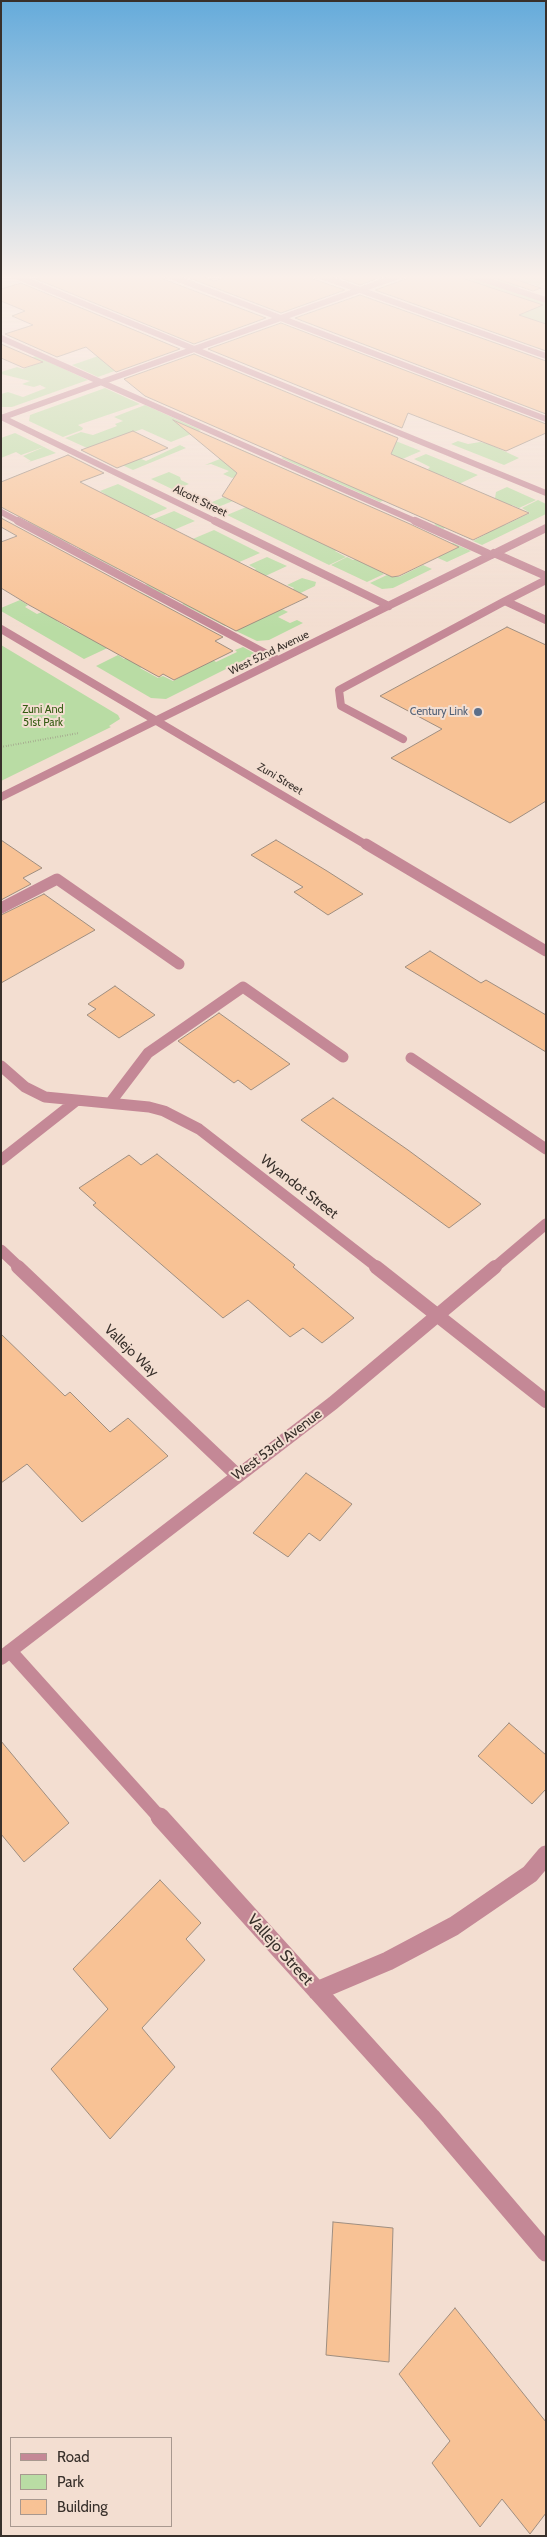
<!DOCTYPE html>
<html>
<head>
<meta charset="utf-8">
<style>
	body { margin:0 }
	#map { position:relative; width:547px; height:2537px; overflow:hidden; background:#f3ded1; font-family:Cabin,sans-serif }
	canvas { display:block }
	.frame { position:absolute; inset:0; border:2px solid #38302b; pointer-events:none }
	.legend { position:absolute; left:10px; top:2437px; width:162px; height:90px; box-sizing:border-box; background:#f3ded1; border:1px solid #a8988f; margin:0; padding:6px 9px; list-style:none; font-size:15px; color:#38302b }
	.legend li { display:flex; align-items:center; gap:10px; height:25px }
	.legend b { width:25px; border:1px solid #a8988f }
</style>
</head>
<body>
<div id="map">
<canvas width="547" height="2537"></canvas>
<div class="frame"></div>
<ul class="legend">
<li><b style="height:6px;background:#c48896"></b>Road</li>
<li><b style="height:14px;background:#b9dca4"></b>Park</li>
<li><b style="height:14px;background:#f8c295"></b>Building</li>
</ul>
</div>
<script>
const ctx = document.querySelector('canvas').getContext('2d');
ctx.lineJoin = 'round';
function fill(path, color) { ctx.fillStyle = color; ctx.fill(path, 'evenodd'); }
const toPath = rows => new Path2D(rows.map(r => 'M' + r).join(''));
function stroke(path, color, width, dash) { ctx.strokeStyle = color; ctx.lineWidth = width; ctx.lineCap = dash ? 'butt' : 'round'; ctx.setLineDash(dash || []); ctx.stroke(path); }
function drawText(font, color, halo, rows, align = 'center') {
  ctx.font = font + ' Cabin,sans-serif'; ctx.lineWidth = 4; ctx.setLineDash([]); ctx.textBaseline = 'middle'; ctx.strokeStyle = halo; ctx.fillStyle = color; for (const [text, x, y, turn = 0] of rows) {
    ctx.save(); ctx.translate(x, y); ctx.rotate((+turn || 0) * Math.PI / 180); ctx.textAlign = isNaN(turn) ? turn : align; if (halo) ctx.strokeText(text, 0, 0); ctx.fillText(text, 0, 0); ctx.restore();
  }
}
fill(toPath([
	[439,274,462,274,546,302,546,324,516,314],
	[483,274,533,274,546,280,538,286,529,283,517,288,479,275],
	[116,350,170,351,98,377,72,365],
	[36,356,88,380,12,407,1,407,1,394,8,392,23,397,46,388,40,385,34,387,25,385,22,384,30,381,1,374,1,372,17,367,23,369,40,363,30,358],
	[105,388,140,404,78,425,83,428,82,430,63,437,29,421,30,415],
	[145,405,201,430,171,442,142,429,123,436,98,453,65,438,81,432,93,435,117,426,115,424,123,421,114,417],
	[15,433,44,447,21,455,16,452,1,458,1,438],
	[378,434,421,451,384,467,403,482,429,470,428,469,430,467,414,459,426,454,478,475,459,484,476,510,498,500,495,498,496,492,507,487,536,500,519,508,512,505,488,518,505,525,530,513,522,508,538,500,546,504,546,514,482,545,473,541,486,534,473,529,455,523,443,529,434,525,445,519,454,484,458,482,444,476,380,502,281,458,311,446],
	[458,441,468,444,480,442,489,444,519,458,504,465,451,444],
	[180,445,186,448,133,470,122,465,139,458,146,461],
	[44,447,56,453,26,463,31,461,23,456],
	[242,450,256,456,238,463,252,471,271,463,299,475,236,502,233,501,213,509,205,505,224,497,230,500,234,499,240,475,232,478,223,474,229,471,211,464,205,465],
	[169,472,180,477,181,480,189,484,174,490,151,479],
	[311,480,356,500,355,503,280,524,290,529,412,537,425,531,436,536,381,572,384,574,367,582,331,565,347,557,353,560,358,558,358,541,335,551,346,557,329,565,227,515,263,500,251,510,261,515,266,513,290,489],
	[118,484,167,508,166,509,83,543,69,544,27,522,74,504,105,494,100,491],
	[174,511,195,521,131,548,158,552,117,569,78,549,103,538,168,526,159,521,154,523,154,519],
	[214,530,260,553,164,595,145,585,172,573,157,564,130,576,119,570],
	[453,543,471,551,447,562,438,558,443,548],
	[267,557,287,566,244,586,292,590,294,588,287,585,302,578,316,582,315,586,249,618,245,616,225,626,182,604,256,569,249,565],
	[423,565,432,569,393,588,382,589,370,583,387,575,399,577],
	[140,592,152,598,138,605,131,637,84,659,1,611,1,608,20,600,28,605,25,607,37,614,51,608,67,617,57,621,70,629,97,617],
	[82,634,129,636,105,647],
	[280,608,288,612,278,617,290,623,297,620,303,623,269,640,257,641,236,631],
	[1,645,118,715,120,719,109,726,111,727,1,781],
	[243,647,256,654,166,699,151,698,96,666,118,655,124,659,130,656,145,665,140,668,158,678,163,676,173,681,213,660,216,662,237,652,235,650]
]), '#b9dca4');
const building = toPath([
	[51,274,160,274,163,279,266,318,194,344,36,279,51,274],
	[179,274,195,274,214,281,237,274,310,274,313,279,345,290,281,313,179,274],
	[330,274,389,274,360,285,330,274],
	[409,274,462,274,465,279,543,305,519,315,546,324,546,351,375,290,406,279,409,274],
	[483,274,499,274,541,288,533,291,483,274],
	[21,283,180,349,116,372,86,347,57,357,5,334,33,325,12,316,25,311,1,301,1,289,21,283],
	[360,295,546,361,546,414,295,318,360,295],
	[281,323,546,424,546,433,506,451,408,413,402,428,208,349,281,323],
	[1,344,43,362,24,368,1,358,1,344],
	[194,354,398,438,391,454,529,513,473,540,145,396,124,379,194,354],
	[173,420,410,524,459,547,399,576,392,577,222,496,237,473,173,420],
	[133,431,168,448,117,468,81,450,133,431],
	[68,455,104,473,80,482,308,597,236,631,1,507,1,482,68,455],
	[1,518,223,637,215,641,233,651,174,680,163,674,159,677,29,605,1,588,1,542,17,536,1,527,1,518],
	[507,627,546,645,546,801,510,823,391,758,442,729,380,696,507,627],
	[1,840,42,868,23,878,31,884,1,900,1,840],
	[276,840,327,871,363,894,328,915,294,892,303,887,251,855,276,840],
	[44,894,95,930,1,983,1,915,44,894],
	[430,951,481,983,486,980,546,1015,546,1052,405,967,430,951],
	[115,986,155,1015,119,1038,87,1015,96,1009,88,1004,115,986],
	[219,1013,290,1064,251,1090,238,1080,234,1083,178,1041,219,1013],
	[333,1098,408,1150,481,1204,449,1228,301,1120,333,1098],
	[157,1154,295,1265,293,1267,354,1318,322,1343,303,1328,290,1337,248,1300,223,1318,93,1205,96,1203,79,1188,129,1155,141,1165,157,1154],
	[1,1334,65,1396,70,1392,110,1432,128,1418,168,1456,82,1522,27,1464,1,1483,1,1334],
	[306,1473,352,1504,320,1541,309,1533,288,1557,253,1533,306,1473],
	[509,1723,546,1755,546,1789,532,1804,478,1756,509,1723],
	[1,1741,69,1823,24,1862,1,1834,1,1741],
	[160,1880,201,1923,186,1939,205,1960,142,2028,175,2067,110,2139,51,2069,108,2009,73,1969,160,1880],
	[333,2222,393,2228,389,2362,326,2355,333,2222],
	[455,2308,546,2422,546,2513,530,2534,502,2499,480,2527,432,2463,450,2441,399,2374,455,2308]
]);
fill(building, '#f8c295');
stroke(building, '#9f8e80', 1);
stroke(toPath([
	[1,747,79,733]
]), '#988a81', 2, [0.5, 2]);
stroke(toPath([
	[11,274,546,493],
	[165,274,546,419],
	[315,274,546,356],
	[467,274,546,300],
	[1,338,417,522],
	[1,417,217,522],
	[1,418,404,274],
	[1,512,20,522]
]), '#c48896', 6);
stroke(toPath([
	[18,521,278,660],
	[215,521,389,606],
	[415,521,491,555],
	[494,553,546,576],
	[546,580,505,601,546,620],
	[1,629,368,846],
	[403,739,341,706,339,690,505,601],
	[1,797,546,528]
]), '#c48896', 8);
stroke(toPath([
	[366,844,546,951],
	[1,908,57,879,179,964],
	[411,1058,546,1149],
	[1,1066,25,1087,45,1097,149,1107,164,1111,199,1129,378,1268],
	[110,1103,148,1053,243,987,343,1057],
	[1,1160,76,1101],
	[1,1250,20,1268],
	[494,1268,546,1224]
]), '#c48896', 11);
stroke(toPath([
	[18,1267,237,1475],
	[376,1267,546,1401],
	[10,1651,161,1819],
	[1,1658,333,1403,495,1267]
]), '#c48896', 14);
stroke(toPath([
	[160,1817,431,2117,546,2252],
	[317,1991,388,1961,454,1926,530,1874,546,1855]
]), '#c48896', 19);
const sky = ctx.createLinearGradient(0, 0, 0, 629);
sky.addColorStop(0, '#65abdb');
sky.addColorStop(0.44, '#faf0ea');
sky.addColorStop(1, '#faf0ea00');
ctx.fillStyle = sky;
ctx.fillRect(0, 0, 547, 629);
for (const [x, y, r, color] of [
	[478,712,5,"#5c6f8a"]
]) { const dot = new Path2D(); dot.arc(x, y, r, 0, 2 * Math.PI); ctx.fillStyle = color; ctx.fill(dot); stroke(dot, '#f3ded1', 2); }
drawText('11px', '#38302b', '#f3ded1', [
	["Alcott Street",200,501,26],
	["West 52nd Avenue",269,653,-26],
	["Zuni Street",280,779,31]
]);
drawText('11px', '#345b12', '#f3ded1', [
	["Zuni And",43,710],
	["51st Park",43,723]
]);
drawText('11px', '#4e5e75', '#f3ded1', [
	["Century Link",468,712]
], 'right');
drawText('14px', '#38302b', '#f3ded1', [
	["Wyandot Street",299,1187,38],
	["Vallejo Way",131,1351,44],
	["West 53rd Avenue",277,1445,-37]
]);
drawText('16px', '#38302b', '#f3ded1', [
	["Vallejo Street",280,1950,48]
]);
</script>
</body>
</html>
